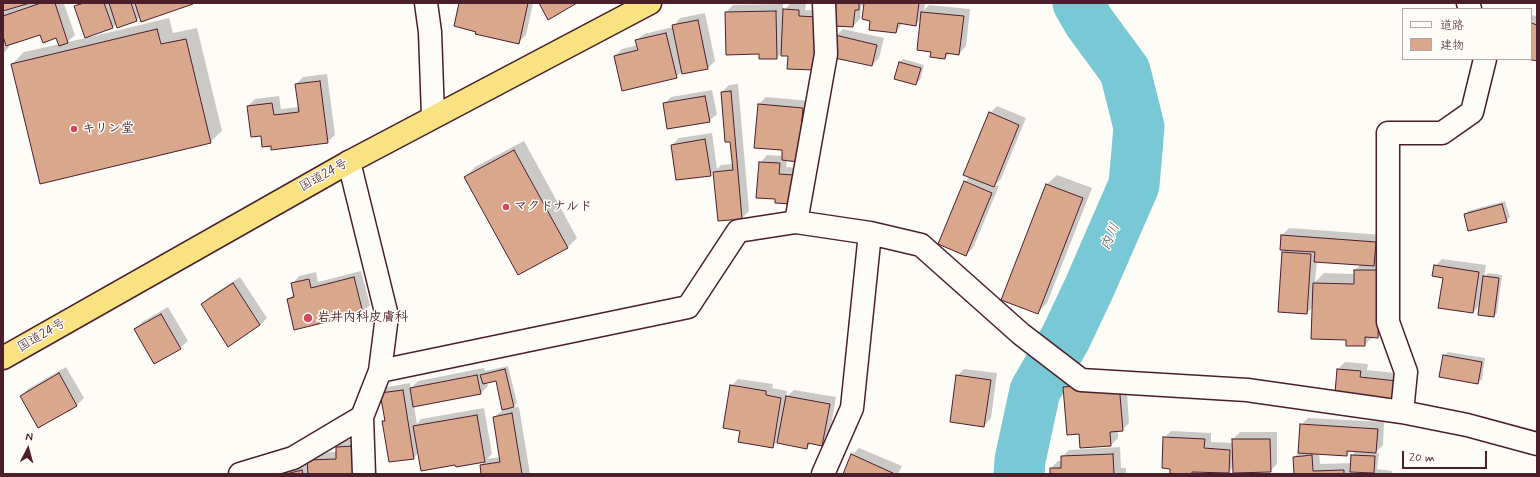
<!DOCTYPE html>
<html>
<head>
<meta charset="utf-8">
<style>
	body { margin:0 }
	#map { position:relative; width:1540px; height:477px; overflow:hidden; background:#fdfcf7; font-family:Mynerve,"Klee One",sans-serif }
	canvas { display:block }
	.frame { position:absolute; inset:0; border:4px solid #4a1f2b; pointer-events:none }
	.legend { position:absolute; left:1402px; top:8px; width:130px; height:52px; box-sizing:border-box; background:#fdfcf7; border:1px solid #b5a4a5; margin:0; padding:5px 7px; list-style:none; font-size:12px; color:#4a1f2b }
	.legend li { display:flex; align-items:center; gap:8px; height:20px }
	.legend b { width:20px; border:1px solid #b5a4a5 }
	.north { position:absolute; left:8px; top:429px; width:40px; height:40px; -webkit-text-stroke:3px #fdfcf7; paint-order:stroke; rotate:6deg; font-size:11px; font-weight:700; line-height:16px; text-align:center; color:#4a1f2b }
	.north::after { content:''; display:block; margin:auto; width:14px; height:18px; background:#4a1f2b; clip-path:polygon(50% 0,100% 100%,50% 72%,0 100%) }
	.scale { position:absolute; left:1402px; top:451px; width:85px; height:18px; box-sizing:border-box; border:2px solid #4a1f2b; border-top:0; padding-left:5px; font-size:12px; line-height:14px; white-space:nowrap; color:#4a1f2b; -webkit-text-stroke:3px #fdfcf7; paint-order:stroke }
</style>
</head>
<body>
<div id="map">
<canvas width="1540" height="477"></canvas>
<div class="frame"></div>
<ul class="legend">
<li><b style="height:5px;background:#fdfcf7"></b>道路</li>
<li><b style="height:11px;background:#d9a78c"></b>建物</li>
</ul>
<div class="north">N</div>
<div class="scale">20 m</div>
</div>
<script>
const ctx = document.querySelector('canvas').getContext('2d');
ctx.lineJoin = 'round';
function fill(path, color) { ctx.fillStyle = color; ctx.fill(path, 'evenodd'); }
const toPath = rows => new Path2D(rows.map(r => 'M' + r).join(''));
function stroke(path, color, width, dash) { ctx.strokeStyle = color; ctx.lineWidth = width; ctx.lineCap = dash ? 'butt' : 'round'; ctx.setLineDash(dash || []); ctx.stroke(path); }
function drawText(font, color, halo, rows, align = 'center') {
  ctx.font = font + ' Mynerve,"Klee One",sans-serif'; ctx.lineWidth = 3; ctx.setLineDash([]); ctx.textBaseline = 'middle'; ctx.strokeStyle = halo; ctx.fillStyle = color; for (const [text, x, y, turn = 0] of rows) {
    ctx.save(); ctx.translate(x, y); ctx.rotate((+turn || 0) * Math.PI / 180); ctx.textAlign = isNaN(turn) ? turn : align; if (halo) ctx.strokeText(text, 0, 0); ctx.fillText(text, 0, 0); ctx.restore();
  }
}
fill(toPath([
	[3,3,66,3,64,4,75,35,67,42,86,38,75,7,79,3,193,3,140,16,137,20,117,23,112,28,90,35,90,37,169,18,173,33,197,28,222,131,210,142,12,64,24,52,60,44,57,37,41,34,8,44,9,47,3,54,3,13,7,9,3,10],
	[460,3,533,3,526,35,518,43,477,31],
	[791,3,806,3,805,10,824,11,789,55,782,53,776,58,760,53,726,12,733,5,783,4,783,11],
	[837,3,865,3,861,7,860,19,853,26],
	[865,3,925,3,924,10,929,5,970,9,966,46,959,54,950,53,945,58,921,19,915,25,903,23,896,32,872,20],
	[705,13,715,61,708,68,683,73,682,71,676,77,615,56,622,49,638,45,636,41,644,34,673,27,680,18],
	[1531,15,1537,16,1537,60,1531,59],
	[843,29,884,38,879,58,872,65,836,36],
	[903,59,924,65,920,80,916,83,900,62],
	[327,74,335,135,327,142,272,145,262,135,248,106,255,99,279,96,281,109,299,107,296,84,303,77],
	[738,84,749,211,742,218,719,220,714,170,710,175,672,145,679,138,712,133,717,169,721,165,733,164,731,141,722,92,729,85],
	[712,90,717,114,709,121,664,104,671,97],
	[766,97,810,101,805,153,787,160,786,167,800,168,798,196,760,163,767,155,783,156,783,150,759,104],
	[997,106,1026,118,1001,179,995,185,999,186,973,248,966,255,965,182,970,176,990,113],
	[524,141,577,238,568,247,519,274,465,177,475,167],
	[1057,175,1092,188,1047,303,1038,312,1047,184],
	[1505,201,1510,217,1506,221,1465,215,1468,211],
	[1289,228,1383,235,1388,327,1378,337,1373,337,1364,345,1347,339,1313,307,1307,313,1283,253,1286,249,1282,235],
	[1317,261,1361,264,1355,270,1355,274,1324,273,1315,282],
	[1442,259,1486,265,1484,277,1488,273,1502,275,1497,313,1494,316,1481,304,1473,312,1435,266],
	[361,271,370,305,362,312,288,300,294,293,292,284,299,276,316,272,318,282],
	[240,277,267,318,260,325,202,304,209,297],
	[168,307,188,341,180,348,135,329,142,322],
	[1448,352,1485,358,1482,379,1478,383,1444,356],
	[1345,362,1368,364,1367,370,1403,374,1394,399,1338,369],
	[508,366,517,403,511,408,519,407,530,474,482,474,481,466,485,461,457,466,456,464,418,453,414,458,390,461,383,421,385,419,381,394,388,387,410,383,411,388,418,381,484,368,485,371],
	[497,380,503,410,494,417,500,457,487,459,492,454,484,408,421,419,417,424,414,406,481,393,488,386,487,382],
	[66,367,84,398,77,405,39,427,21,396,28,389],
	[964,369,997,373,991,418,984,426,957,376],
	[1126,376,1129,423,1122,430,1118,430,1118,438,1111,445,1081,447,1080,433,1064,388,1072,380],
	[738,379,773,384,772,388,787,391,786,397,794,390,836,397,829,437,822,444,812,442,807,448,777,442,772,447,741,430,731,386],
	[1308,418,1384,422,1383,445,1375,453,1379,453,1377,469,1392,471,1392,474,1369,474,1371,472,1351,471,1352,474,1295,474,1294,457,1299,452,1301,425],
	[1351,450,1356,451,1352,455,1351,463,1320,464,1319,453,1346,455],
	[1171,431,1211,433,1211,442,1233,443,1233,439,1240,432,1277,432,1277,464,1270,471,1233,467,1229,472,1198,471,1198,474,1171,474,1171,468,1164,438],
	[344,440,360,440,362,474,264,474,308,464,315,453,337,452,337,447],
	[1120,447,1121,468,1126,468,1126,474,1051,474,1051,468,1058,461,1062,461,1062,457,1069,450],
	[859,448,902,466,898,474,844,474,852,455]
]), '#0003');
stroke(toPath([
	[1019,474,1020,460,1035,391,1066,337,1090,286,1134,185,1139,127,1125,71,1089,22,1078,3]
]), '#79c8d5', 51);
const building = toPath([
	[3,3,30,3,3,11,3,3],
	[41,3,55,3,68,43,59,46,56,38,43,43,40,35,6,46,3,36,3,16,41,3],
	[84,3,104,3,113,28,85,38,74,6,84,3],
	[109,3,131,3,137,21,117,28,109,3],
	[135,3,193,3,193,4,141,22,135,3],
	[459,3,528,3,519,44,475,34,476,32,454,26,459,3],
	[539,3,577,3,548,20,539,3],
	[836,3,859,3,859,10,855,10,853,27,834,26,836,3],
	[864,3,919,3,916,26,898,23,896,33,869,30,870,21,862,19,864,3],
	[783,9,799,10,799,16,817,17,815,70,787,69,788,56,781,56,783,9],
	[776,11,777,59,759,59,759,54,726,55,725,12,776,11],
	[921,12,964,16,959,55,946,53,945,59,930,57,931,52,917,50,921,12],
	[698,20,708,69,682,74,672,25,698,20],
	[1531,23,1537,25,1537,61,1527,59,1531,59,1531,23],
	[157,29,161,44,186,39,211,143,40,184,11,64,157,29],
	[666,33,677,78,622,91,614,56,638,50,635,40,666,33],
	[835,35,877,45,872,66,830,57,835,35],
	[899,62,921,68,916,85,894,79,899,62],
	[320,81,328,143,271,150,271,146,262,147,261,136,251,137,247,106,272,103,274,115,299,112,295,84,320,81],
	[731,91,742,219,718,221,713,172,733,170,730,142,725,142,721,92,731,91],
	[705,96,710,122,667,129,663,103,705,96],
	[758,104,803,108,798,162,782,160,782,150,754,148,758,104],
	[989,112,1019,125,994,187,963,175,989,112],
	[705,139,711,176,676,180,671,145,705,139],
	[514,150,568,248,518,275,464,177,514,150],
	[759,162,780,163,779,174,794,175,791,204,775,203,775,199,756,198,759,162],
	[964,181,992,193,966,256,938,244,964,181],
	[1046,184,1083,198,1038,314,1001,300,1046,184],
	[1502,204,1507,222,1468,231,1464,214,1502,204],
	[1281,235,1376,242,1374,266,1314,262,1315,252,1280,250,1281,235],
	[1282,252,1311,254,1307,314,1278,312,1282,252],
	[1434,265,1479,272,1473,313,1438,308,1443,278,1432,276,1434,265],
	[1354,270,1380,270,1378,338,1365,337,1365,346,1346,346,1346,340,1311,339,1313,283,1354,284,1354,270],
	[1483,276,1499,278,1494,317,1478,315,1483,276],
	[354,277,363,313,294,330,287,299,294,297,291,283,309,279,311,288,354,277],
	[233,283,260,325,228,347,201,304,233,283],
	[161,314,181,349,154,364,134,329,161,314],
	[1443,355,1482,362,1478,384,1439,377,1443,355],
	[505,369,514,407,502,410,496,381,483,384,480,375,505,369],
	[1337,369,1361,371,1360,377,1397,381,1395,400,1335,393,1337,369],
	[59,373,77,406,38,428,20,396,59,373],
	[477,375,481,394,413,407,410,388,477,375],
	[956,375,991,380,984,427,950,422,956,375],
	[1119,383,1123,431,1110,432,1111,446,1080,448,1079,434,1067,435,1063,387,1119,383],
	[730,385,766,391,766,395,781,398,773,448,738,442,740,431,723,428,730,385],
	[403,390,414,459,389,462,382,421,385,421,380,393,403,390],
	[786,396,830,404,822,446,808,443,807,449,777,443,786,396],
	[512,413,522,474,481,474,480,465,500,462,493,417,512,413],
	[477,415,485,462,456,467,455,465,421,471,413,426,477,415],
	[1300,424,1378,429,1376,453,1347,451,1347,456,1298,453,1300,424],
	[1163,437,1205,439,1204,448,1230,450,1229,473,1192,472,1192,474,1170,474,1170,469,1162,468,1163,437],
	[1232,439,1270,439,1271,472,1233,473,1232,439],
	[354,446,355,474,308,474,307,460,336,459,336,447,354,446],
	[851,454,895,474,843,474,851,454],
	[1113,454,1114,474,1050,474,1050,468,1061,468,1061,456,1113,454],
	[1312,455,1313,471,1344,470,1344,474,1294,474,1293,457,1312,455],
	[1351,455,1375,456,1374,473,1350,472,1351,455],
	[302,470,303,474,286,474,302,470]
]);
fill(building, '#d9a78c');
stroke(building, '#4a1f2b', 1);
const street = toPath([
	[426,3,430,32,433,116],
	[1468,3,1470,9],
	[349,162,387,316,380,371,362,417,364,474],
	[796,222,826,54,824,3],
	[380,371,688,307,738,231,796,222,870,233,921,245,1021,334,1081,380,1247,390,1402,412,1406,372,1388,322,1388,133,1442,133,1472,112,1485,59],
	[1402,412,1467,425,1537,444],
	[240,474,293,458,362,417],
	[823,474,852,408,870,233]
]);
const highway = toPath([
	[3,358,349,162,650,3]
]);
stroke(street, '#4a1f2b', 25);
stroke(highway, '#4a1f2b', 25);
stroke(street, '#fdfcf7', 22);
stroke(highway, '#f8e281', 22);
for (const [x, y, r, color] of [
	[74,129,4,"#d1495b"],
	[506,207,4,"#d1495b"],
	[308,318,5,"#d1495b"]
]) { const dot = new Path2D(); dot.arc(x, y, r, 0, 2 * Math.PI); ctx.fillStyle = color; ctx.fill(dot); stroke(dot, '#fdfcf7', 1.5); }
drawText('bold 13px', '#4a1f2b', '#fdfcf7', [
	["キリン堂",82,129],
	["マクドナルド",514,207],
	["岩井内科皮膚科",317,318]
], 'left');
drawText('13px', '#4a1f2b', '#fdfcf7', [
	["国道24号",324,176,-29],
	["国道24号",42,336,-30]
]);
drawText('italic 14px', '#5a5a66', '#fdfcf7', [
	["内川",1111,237,-66]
]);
</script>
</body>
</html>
